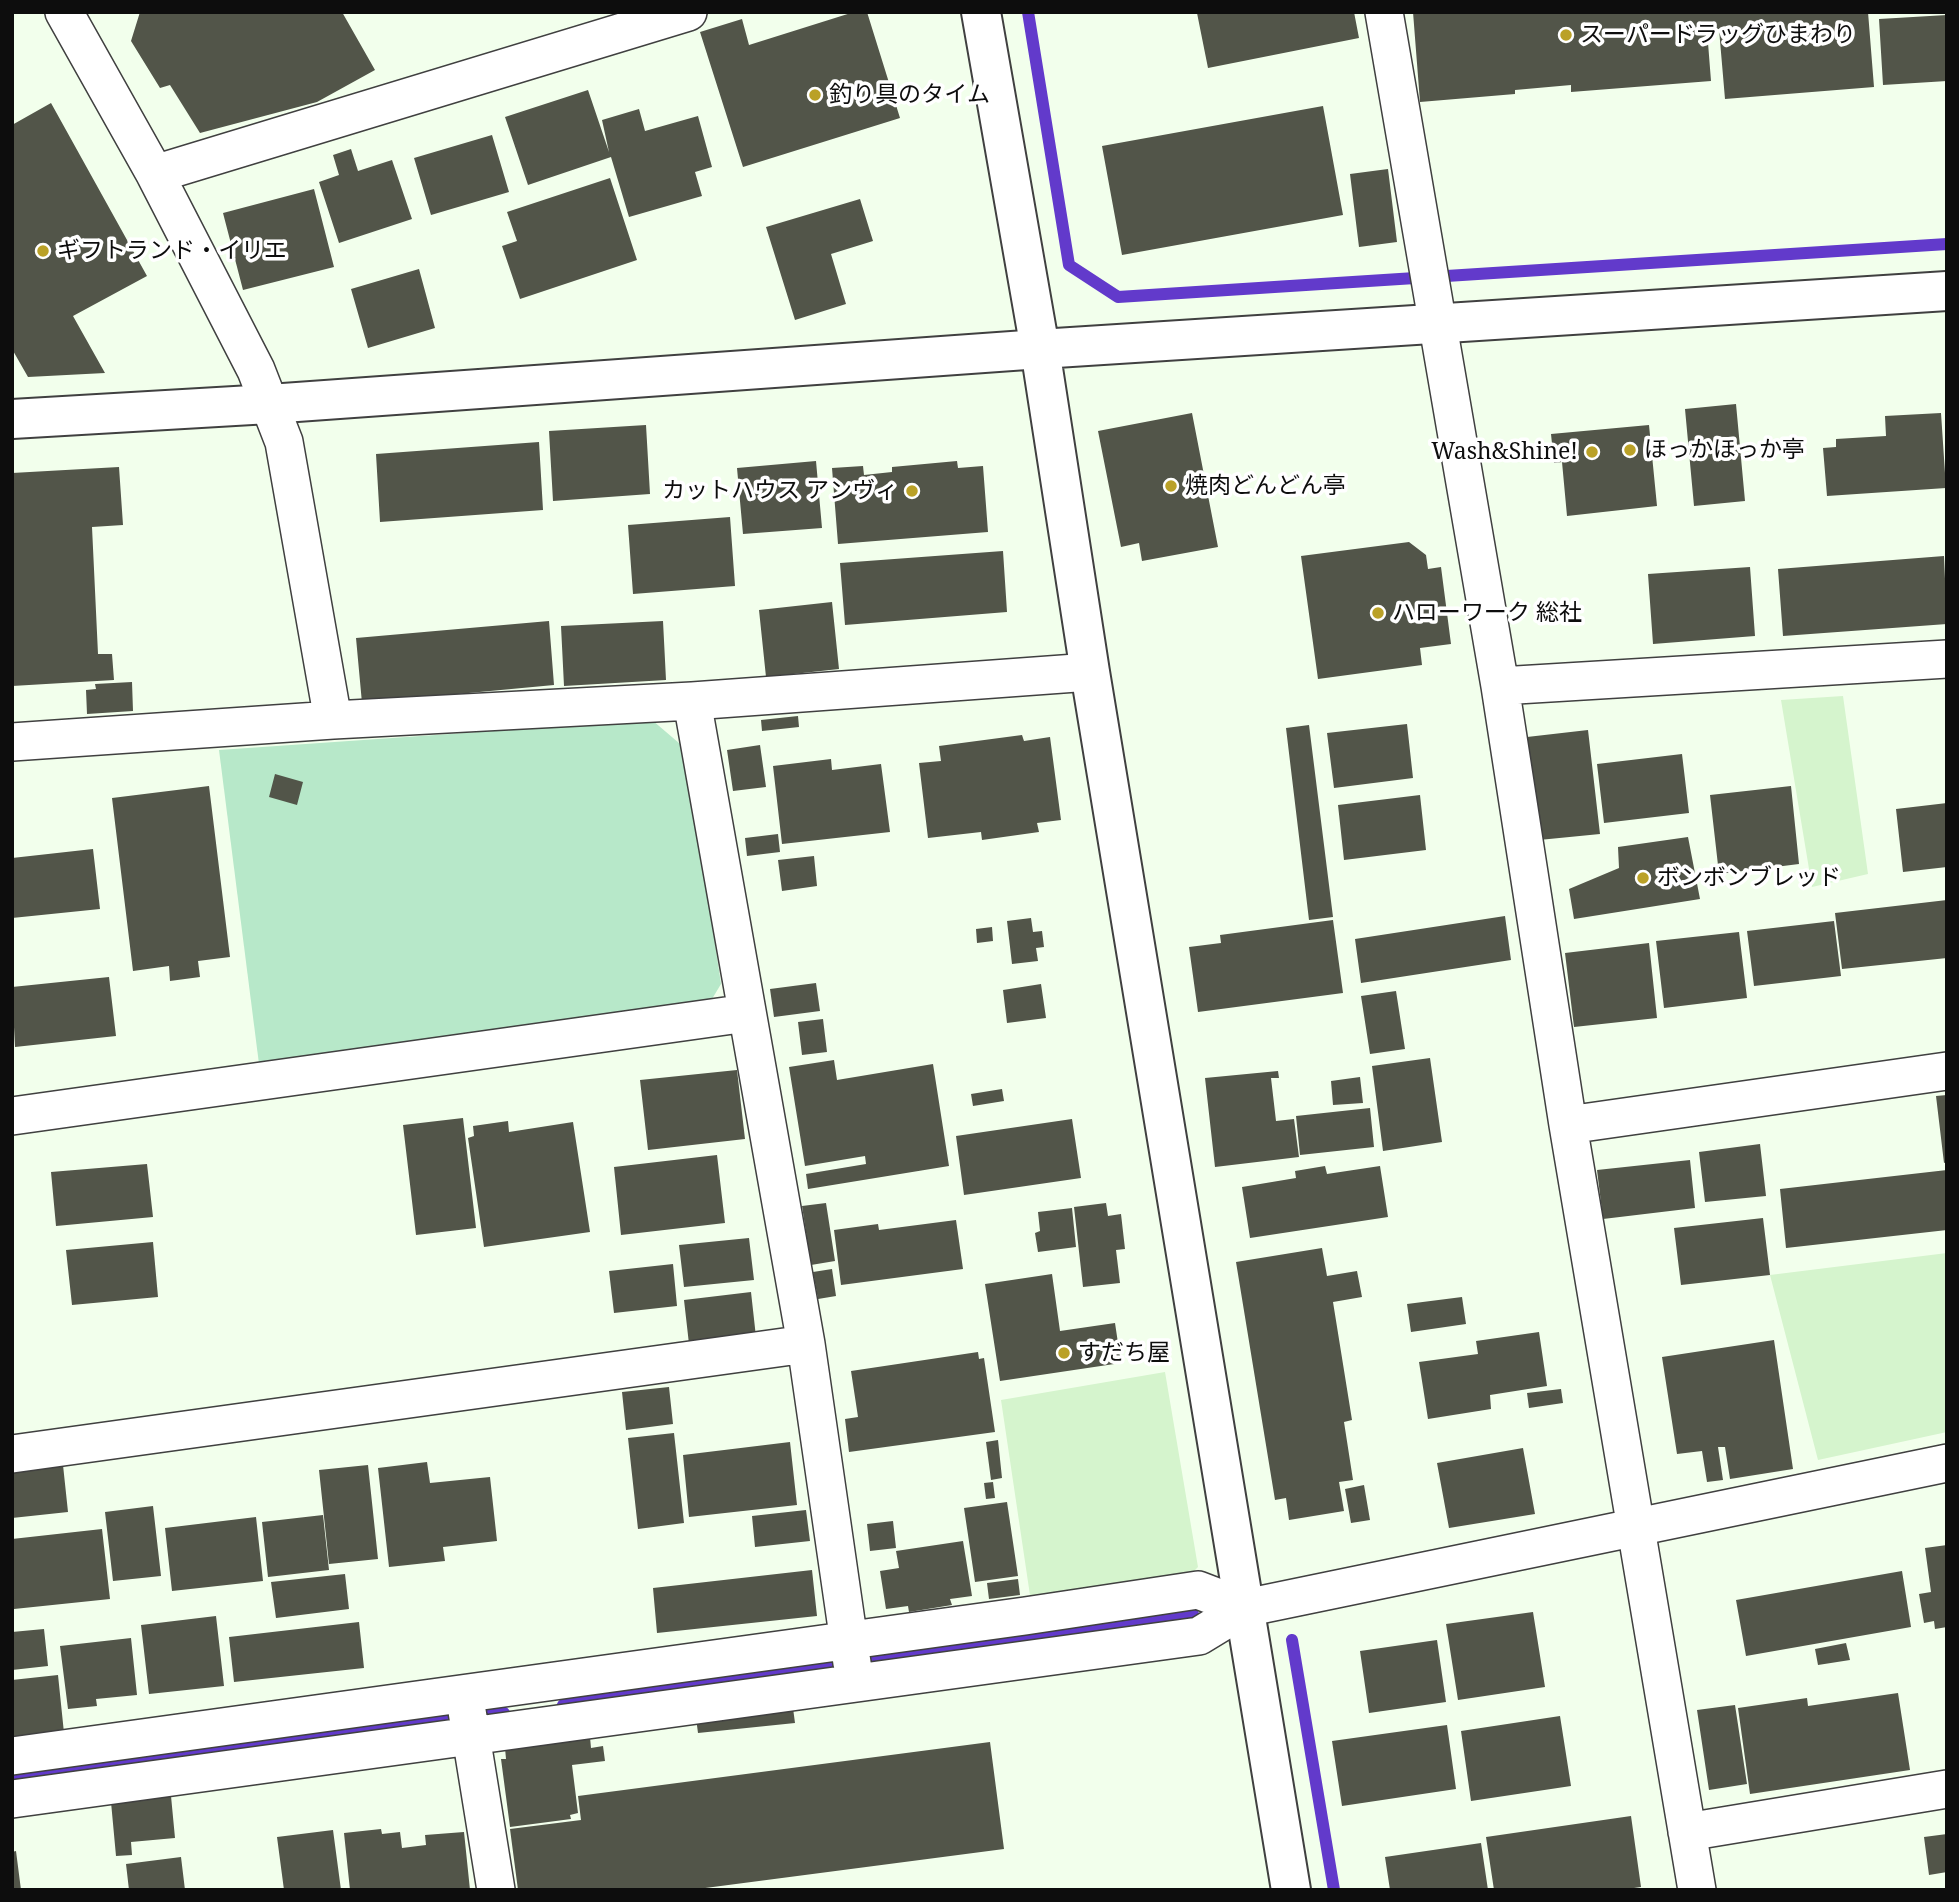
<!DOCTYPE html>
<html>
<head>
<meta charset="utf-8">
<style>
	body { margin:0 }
	#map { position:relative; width:1959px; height:1902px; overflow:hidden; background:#f2ffec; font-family:"Noto Serif",serif }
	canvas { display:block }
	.frame { position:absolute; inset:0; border:14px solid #0d0d0d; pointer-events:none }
</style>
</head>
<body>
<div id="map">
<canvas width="1959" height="1902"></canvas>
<div class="frame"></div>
</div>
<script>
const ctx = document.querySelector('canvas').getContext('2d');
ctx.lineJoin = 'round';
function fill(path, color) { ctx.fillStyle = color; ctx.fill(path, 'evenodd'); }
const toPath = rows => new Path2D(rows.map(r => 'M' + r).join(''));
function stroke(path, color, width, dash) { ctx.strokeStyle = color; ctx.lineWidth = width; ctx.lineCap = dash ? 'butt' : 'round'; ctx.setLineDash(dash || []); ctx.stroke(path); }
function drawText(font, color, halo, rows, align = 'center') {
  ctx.font = font + ' "Noto Serif","Noto Sans JP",serif'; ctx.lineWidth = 7; ctx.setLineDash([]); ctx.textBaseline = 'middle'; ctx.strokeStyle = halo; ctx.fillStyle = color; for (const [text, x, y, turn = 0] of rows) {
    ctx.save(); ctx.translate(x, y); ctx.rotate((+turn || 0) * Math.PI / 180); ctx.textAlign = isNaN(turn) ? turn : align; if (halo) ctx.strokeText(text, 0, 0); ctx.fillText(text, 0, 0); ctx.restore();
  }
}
fill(toPath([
	[1843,696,1868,874,1812,887,1781,700],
	[1947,1253,1947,1432,1818,1460,1770,1275],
	[1165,1372,1198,1567,1184,1581,1031,1602,1001,1400]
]), '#d5f4cd');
fill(toPath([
	[652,720,686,749,721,984,712,999,259,1064,219,750]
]), '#b7e8c9');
stroke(toPath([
	[1028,12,1069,265,1118,297,1947,244],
	[1292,1640,1334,1890],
	[563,1705,1193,1614],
	[12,1778,504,1713]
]), '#623acb', 12);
fill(toPath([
	[140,12,342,12,375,70,317,102,200,133,170,85,160,88,131,41],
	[854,12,867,12,900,118,743,167,700,32,742,19,749,45],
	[1354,12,1359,38,1208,68,1197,13],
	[1413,12,1868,12,1874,87,1725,99,1719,29,1707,30,1711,81,1571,92,1571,85,1515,90,1515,94,1420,102],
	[1947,15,1947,81,1883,85,1879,19],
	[588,90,609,152,602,120,639,109,645,131,698,116,712,167,695,172,702,196,629,217,611,157,528,185,505,117],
	[51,103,147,276,73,316,105,373,28,377,12,349,12,125],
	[1323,106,1343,215,1122,255,1102,146],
	[492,135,509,192,431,215,414,158],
	[351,149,358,171,392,160,412,219,339,243,319,182,339,175,333,155],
	[1388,169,1397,242,1359,247,1350,174],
	[610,178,637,260,520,299,502,246,517,241,507,212],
	[314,189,334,267,243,290,223,213],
	[860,199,873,241,831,254,846,304,795,320,766,227],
	[419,269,435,328,368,348,351,289],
	[1736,404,1745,501,1694,506,1685,409],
	[1192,413,1218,547,1142,561,1139,543,1121,547,1098,431],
	[1941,413,1946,488,1827,496,1823,448,1836,447,1836,439,1886,436,1885,416],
	[646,425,650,494,553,501,549,431],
	[1649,425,1657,506,1567,516,1562,462,1554,463,1551,434],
	[539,442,543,510,380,522,376,454],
	[816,461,822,528,743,534,737,468],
	[957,461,958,468,983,466,988,532,838,544,832,468,863,466,864,475,892,472,892,467],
	[119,467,123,525,92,527,98,654,112,654,114,680,12,686,12,473],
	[730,517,735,586,633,594,628,525],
	[1409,542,1426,555,1428,569,1441,567,1451,644,1420,648,1422,665,1318,679,1301,556],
	[1003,551,1007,612,845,625,840,563],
	[1944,556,1947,624,1783,636,1778,569],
	[1750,567,1755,636,1653,644,1648,574],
	[832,602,839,669,766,677,759,610],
	[549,621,554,685,362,703,356,638],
	[663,621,666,680,564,686,561,626],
	[132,682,133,711,87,714,86,690,96,689,95,684],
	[798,716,799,727,762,731,761,720],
	[1407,724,1413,778,1334,788,1327,733],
	[1309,725,1333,917,1309,920,1286,728],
	[1588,730,1600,834,1539,840,1527,737],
	[1022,735,1024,741,1050,737,1061,820,1037,823,1039,832,982,840,981,832,928,838,919,763,941,761,939,746],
	[760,745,766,787,733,791,727,750],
	[1682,754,1689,813,1604,823,1597,764],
	[831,759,832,770,881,764,890,832,782,844,773,766],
	[275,774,303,782,297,805,269,797],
	[209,786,230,957,198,961,200,977,170,981,169,966,133,971,112,798],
	[1791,786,1799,864,1719,874,1710,795],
	[1420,795,1426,850,1344,860,1338,805],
	[1947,803,1947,867,1903,872,1896,809],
	[778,834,780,852,747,856,745,838],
	[1688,837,1700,899,1574,919,1569,889,1619,868,1618,847],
	[93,849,100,909,12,918,12,858],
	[814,856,817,886,782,891,778,860],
	[1947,900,1947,958,1842,969,1835,913],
	[1505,916,1511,960,1361,983,1355,939],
	[1031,918,1033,932,1042,931,1044,947,1036,948,1038,961,1012,964,1007,921],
	[1333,920,1343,993,1198,1012,1189,947,1221,943,1220,935],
	[1834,921,1841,976,1754,986,1747,931],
	[992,927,993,941,977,943,976,929],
	[1739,932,1747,998,1664,1008,1656,941],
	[1649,943,1657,1018,1574,1027,1565,953],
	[109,977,116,1036,15,1047,12,987],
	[816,983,820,1011,774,1017,770,989],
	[1041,984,1046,1018,1007,1023,1003,990],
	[1396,991,1405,1049,1370,1054,1361,996],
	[823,1019,827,1052,802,1055,798,1022],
	[1430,1058,1442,1142,1383,1151,1372,1066],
	[834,1060,837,1080,933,1064,949,1166,808,1189,806,1174,866,1164,865,1156,805,1166,789,1067],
	[737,1070,745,1139,648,1150,640,1080],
	[1278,1071,1279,1078,1271,1078,1276,1121,1294,1119,1299,1157,1215,1167,1205,1078],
	[1360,1077,1363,1103,1333,1105,1331,1081],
	[1002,1089,1004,1101,973,1106,971,1094],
	[1947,1095,1947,1162,1944,1163,1936,1096],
	[1370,1108,1374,1147,1300,1155,1296,1116],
	[463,1118,476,1228,416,1235,403,1125],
	[1072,1119,1081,1178,964,1195,956,1136],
	[508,1121,509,1132,573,1122,590,1232,484,1247,468,1138,474,1136,473,1126],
	[1760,1144,1766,1196,1705,1202,1699,1152],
	[717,1155,725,1223,621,1235,614,1167],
	[1690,1160,1695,1208,1603,1219,1597,1170],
	[147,1164,153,1217,56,1226,51,1172],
	[1325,1166,1327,1174,1380,1166,1388,1217,1250,1238,1242,1187,1296,1178,1295,1171],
	[1947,1170,1947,1230,1786,1248,1780,1189],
	[826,1203,835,1261,811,1265,802,1206],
	[1106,1203,1108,1216,1121,1214,1125,1249,1116,1250,1120,1283,1083,1287,1074,1207],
	[1072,1208,1076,1247,1038,1252,1035,1233,1040,1231,1038,1212],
	[1763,1218,1770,1275,1681,1285,1674,1228],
	[956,1220,963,1269,841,1285,834,1230,878,1224,879,1230],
	[749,1238,754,1280,684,1287,679,1245],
	[153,1242,158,1297,72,1305,66,1250],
	[1322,1248,1327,1276,1357,1271,1362,1297,1333,1302,1352,1420,1344,1422,1353,1480,1339,1482,1344,1511,1289,1520,1286,1498,1275,1500,1236,1262],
	[673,1264,677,1306,614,1313,609,1271],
	[832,1269,836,1296,818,1299,813,1272],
	[1052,1274,1060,1331,1115,1323,1121,1363,1000,1381,985,1284],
	[751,1292,756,1337,689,1344,684,1300],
	[1462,1297,1466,1324,1411,1332,1407,1304],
	[1539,1332,1547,1386,1490,1395,1491,1409,1428,1419,1419,1362,1478,1354,1476,1341],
	[1774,1340,1793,1469,1730,1479,1725,1447,1718,1447,1723,1480,1707,1482,1702,1451,1677,1454,1662,1357],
	[978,1352,979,1359,984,1358,995,1432,849,1452,845,1419,858,1417,851,1371],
	[669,1387,673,1424,626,1430,622,1392],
	[1561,1389,1563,1403,1529,1408,1527,1393],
	[674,1433,684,1523,638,1529,628,1438],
	[998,1440,1002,1478,991,1480,986,1442],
	[790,1442,797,1505,689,1517,683,1455],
	[1523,1448,1535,1514,1449,1528,1437,1463],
	[427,1462,430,1483,490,1477,497,1541,443,1547,445,1561,389,1567,378,1468],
	[63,1465,68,1512,12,1518,12,1471],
	[368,1465,378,1559,329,1564,319,1470],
	[993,1482,995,1498,986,1499,984,1483],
	[1364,1485,1370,1520,1351,1523,1345,1489],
	[1007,1502,1018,1576,975,1582,964,1508],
	[153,1506,161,1576,113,1581,105,1512],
	[806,1510,810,1541,755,1547,752,1516],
	[323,1515,329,1570,268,1577,262,1522],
	[256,1517,263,1581,172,1591,165,1528],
	[893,1521,896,1548,870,1551,867,1524],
	[102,1529,110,1599,14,1609,12,1539],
	[963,1541,972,1596,950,1599,952,1605,909,1612,908,1606,886,1609,880,1571,899,1568,896,1551],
	[1947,1545,1947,1627,1935,1629,1934,1621,1924,1623,1919,1594,1931,1592,1925,1548],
	[812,1570,817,1616,657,1633,653,1588],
	[1902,1571,1911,1627,1746,1656,1736,1600],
	[345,1574,349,1609,276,1618,271,1582],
	[1018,1579,1020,1595,989,1599,987,1583],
	[1533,1612,1545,1687,1458,1700,1446,1624],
	[216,1616,224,1686,149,1694,141,1625],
	[359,1622,364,1668,234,1682,229,1637],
	[44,1629,48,1666,12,1670,12,1632],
	[131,1638,137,1695,96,1699,97,1706,68,1709,60,1646],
	[1437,1640,1446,1702,1369,1713,1360,1651],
	[1846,1643,1850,1660,1818,1665,1815,1649],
	[58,1675,64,1733,12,1739,12,1680],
	[1898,1693,1910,1770,1750,1794,1738,1708,1807,1698,1808,1706],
	[1735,1705,1747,1784,1709,1790,1697,1710],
	[793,1708,795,1723,698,1733,696,1718],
	[1560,1716,1571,1786,1471,1801,1461,1731],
	[1447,1725,1456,1789,1342,1806,1332,1741],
	[590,1737,591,1748,603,1746,605,1761,572,1765,578,1813,570,1815,571,1819,510,1827,501,1759,506,1759,505,1748],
	[990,1742,1004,1849,690,1890,518,1890,510,1829,581,1820,578,1796],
	[171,1796,175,1838,131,1842,132,1855,116,1856,111,1802],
	[1631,1816,1641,1887,1620,1890,1494,1890,1486,1837],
	[381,1829,382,1834,400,1832,402,1848,426,1845,425,1835,464,1832,470,1890,350,1890,344,1833],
	[333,1830,341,1890,284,1890,277,1837],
	[1947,1834,1947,1872,1929,1875,1924,1837],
	[1481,1843,1488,1890,1390,1890,1385,1857],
	[16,1851,21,1890,12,1890,12,1852],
	[181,1857,185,1890,129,1890,126,1864]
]), '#525549');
const minor = toPath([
	[64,12,155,174,256,370,284,442,333,720],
	[1384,12,1500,686,1568,1125,1697,1890],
	[155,174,688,12],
	[1500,686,1947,659],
	[692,701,806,1344,852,1663],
	[12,742,333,720,692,701,1090,672],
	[12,1116,747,1013],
	[1568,1125,1947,1071],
	[12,1454,806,1344],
	[1245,1608,1947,1463],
	[467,1711,496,1890],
	[12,1756,1025,1616,1198,1590,1245,1608,1199,1636,12,1799],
	[1687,1832,1947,1789]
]);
const tertiary = toPath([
	[981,12,1040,349,1090,672,1291,1890],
	[12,419,269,404,1040,349,1947,291]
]);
stroke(minor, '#404040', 40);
stroke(tertiary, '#404040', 42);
stroke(minor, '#fff', 37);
stroke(tertiary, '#fff', 38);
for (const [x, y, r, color] of [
	[1566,35,7,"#baa127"],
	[815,95,7,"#baa127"],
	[43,251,7,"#baa127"],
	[1630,450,7,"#baa127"],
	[1592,452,7,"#baa127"],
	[1171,486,7,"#baa127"],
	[912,491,7,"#baa127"],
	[1378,613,7,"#baa127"],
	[1643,878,7,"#baa127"],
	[1064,1353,7,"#baa127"]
]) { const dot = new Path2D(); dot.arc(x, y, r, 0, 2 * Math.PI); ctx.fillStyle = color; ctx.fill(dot); stroke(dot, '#fff', 2.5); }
drawText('23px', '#0d0d0d', '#fff', [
	["スーパードラッグひまわり",1580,35],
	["釣り具のタイム",829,95],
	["ギフトランド・イリエ",57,251],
	["ほっかほっか亭",1644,450],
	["Wash&Shine!",1578,452,"right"],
	["焼肉どんどん亭",1185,486],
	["カットハウス アンヴィ",898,491,"right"],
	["ハローワーク 総社",1392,613],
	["ボンボンブレッド",1657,878],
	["すだち屋",1078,1353]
], 'left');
</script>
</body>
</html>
